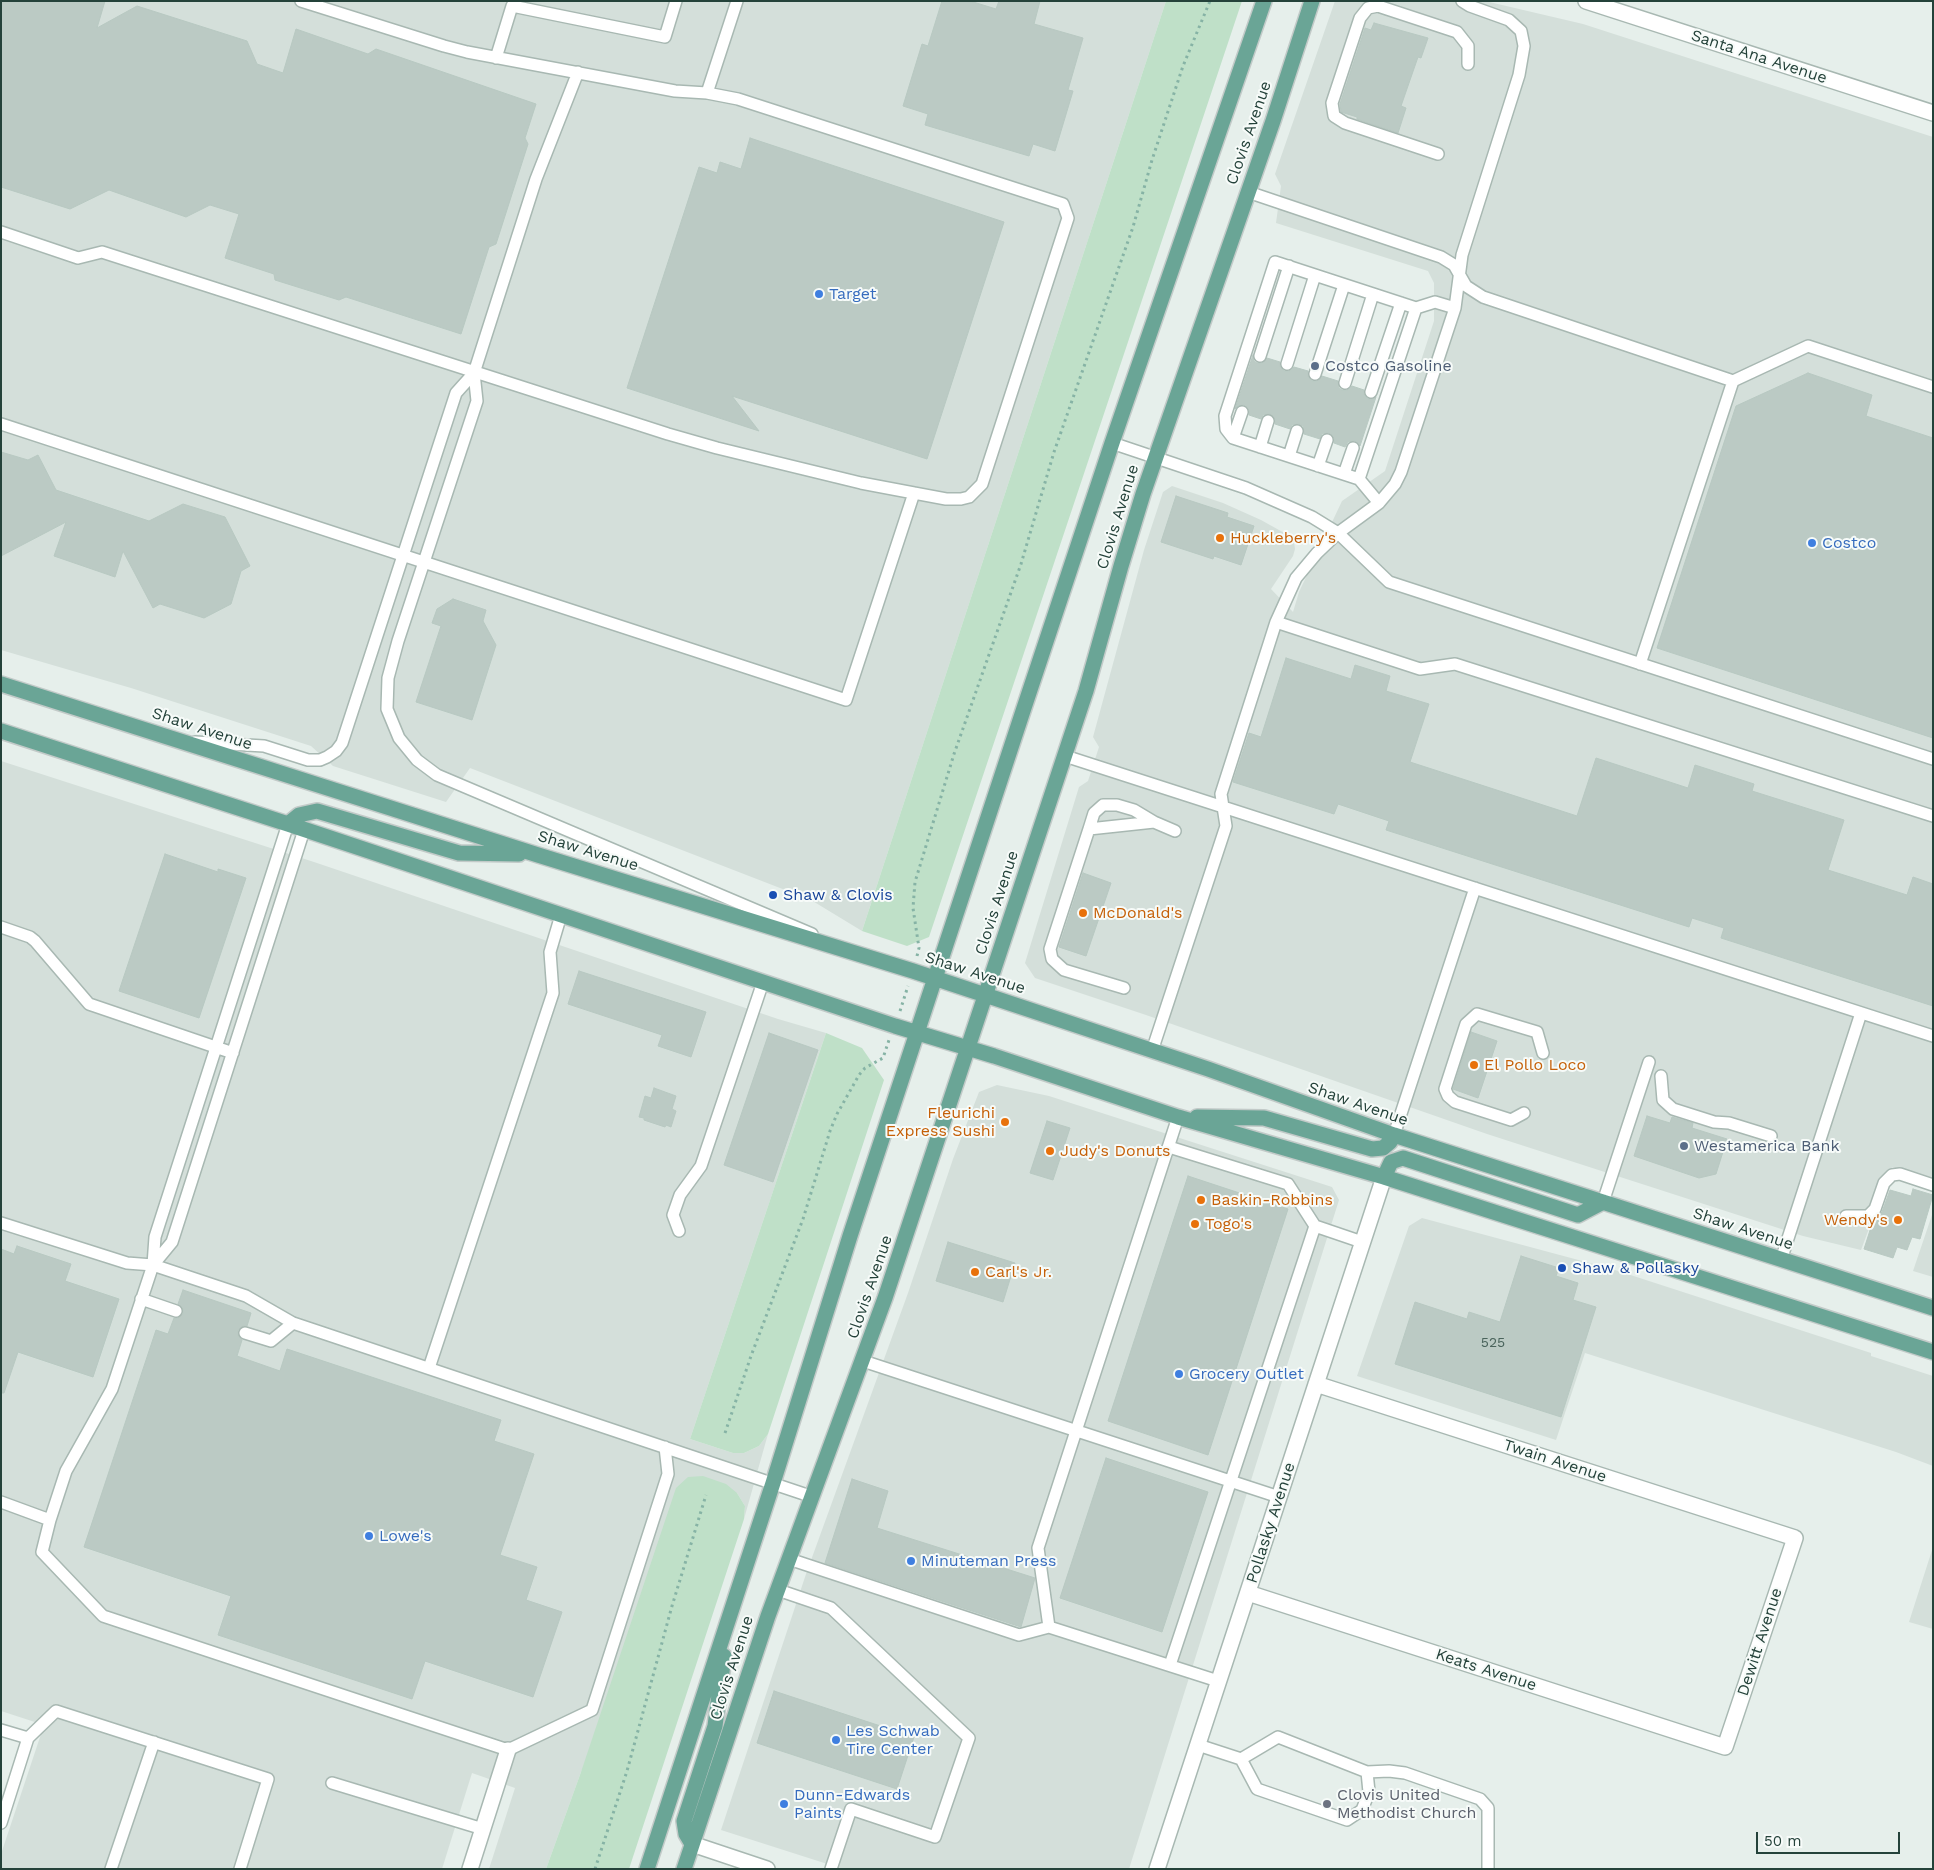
<!DOCTYPE html>
<html>
<head>
<meta charset="utf-8">
<style>
	body { margin:0 }
	#map { position:relative; width:1934px; height:1870px; overflow:hidden; background:#e6efeb; font-family:"Work Sans",sans-serif }
	canvas { display:block }
	.frame { position:absolute; inset:0; border:2px solid #24423a; pointer-events:none }
	.scale { position:absolute; left:1756px; top:1832px; width:144px; height:22px; box-sizing:border-box; border:2px solid #24423a; border-top:0; padding-left:6px; font-size:15px; line-height:18px; white-space:nowrap; color:#24423a; -webkit-text-stroke:4px #f7fbf9; paint-order:stroke }
</style>
</head>
<body>
<div id="map">
<canvas width="1934" height="1870"></canvas>
<div class="frame"></div>
<div class="scale">50 m</div>
</div>
<script>
const ctx = document.querySelector('canvas').getContext('2d');
ctx.lineJoin = 'round';
function fill(path, color) { ctx.fillStyle = color; ctx.fill(path, 'evenodd'); }
const toPath = rows => new Path2D(rows.map(r => 'M' + r).join(''));
function stroke(path, color, width, dash) { ctx.strokeStyle = color; ctx.lineWidth = width; ctx.lineCap = dash ? 'butt' : 'round'; ctx.setLineDash(dash || []); ctx.stroke(path); }
function drawText(font, color, halo, rows, align = 'center') {
  ctx.font = font + ' "Work Sans",sans-serif'; ctx.lineWidth = 4; ctx.setLineDash([]); ctx.textBaseline = 'middle'; ctx.strokeStyle = halo; ctx.fillStyle = color; for (const [text, x, y, turn = 0] of rows) {
    ctx.save(); ctx.translate(x, y); ctx.rotate((+turn || 0) * Math.PI / 180); ctx.textAlign = isNaN(turn) ? turn : align; if (halo) ctx.strokeText(text, 0, 0); ctx.fillText(text, 0, 0); ctx.restore();
  }
}
fill(toPath([
	[1,1,1166,1,862,931,811,900,470,768,446,802,333,766,311,746,131,688,1,650],
	[1335,1,1485,1,1583,24,1933,137,1933,1180,1892,1167,1861,1250,1803,1236,1487,1134,1146,1015,1035,978,1025,963,1079,787,1088,781,1099,747,1093,737,1144,550,1163,492,1172,486,1223,503,1261,520,1288,535,1294,542,1295,549,1293,556,1271,589,1293,612,1299,592,1342,501,1385,471,1434,321,1434,283,1428,271,1276,223,1281,186,1275,174],
	[1,761,314,862,778,1019,826,1033,690,1439,733,1453,744,1453,759,1446,768,1434,744,1519,745,1506,737,1493,581,1772,546,1869,489,1869,515,1788,472,1773,442,1869,1,1869,1,1854,44,1725,1,1711],
	[997,1085,1049,1096,1332,1187,1339,1200,1129,1869,843,1869,721,1830,806,1574,908,1293,953,1159,979,1092],
	[1933,1212,1933,1277,1913,1271],
	[1422,1218,1612,1269,1871,1353,1871,1356,1933,1376,1933,1466,1896,1452,1585,1353,1556,1440,1357,1376,1409,1226],
	[1933,1547,1933,1629,1909,1622]
]), '#d4dfda');
fill(toPath([
	[1166,1,1242,1,929,937,907,946,862,931],
	[826,1033,862,1048,884,1080,768,1434,759,1446,744,1453,733,1453,690,1439],
	[703,1476,726,1484,737,1493,745,1506,744,1519,629,1869,546,1869,581,1772,676,1488,688,1477]
]), '#bfe0c8');
const building = toPath([
	[1,1,105,1,97,28,137,6,247,41,257,64,283,73,296,29,368,54,376,49,536,104,525,138,528,144,496,244,489,247,461,334,346,297,339,300,275,280,274,274,225,258,239,214,210,205,186,217,109,190,70,209,1,187,1,1],
	[942,1,970,1,996,9,999,1,1040,1,1034,24,1083,38,1068,90,1073,91,1055,151,1033,144,1029,156,925,125,928,114,903,106,922,44,928,46,942,1],
	[1374,23,1428,38,1421,58,1418,57,1401,106,1406,108,1398,133,1357,119,1357,117,1341,112,1340,104,1365,28,1371,30,1374,23],
	[750,138,1004,222,927,459,732,396,759,431,627,388,699,167,717,173,720,162,741,169,750,138],
	[1253,355,1254,361,1257,363,1262,363,1267,358,1280,362,1280,366,1284,371,1289,371,1294,367,1308,371,1308,376,1312,381,1317,381,1322,376,1338,381,1339,388,1342,390,1347,390,1352,386,1364,390,1364,394,1368,399,1376,397,1360,446,1355,441,1348,442,1345,447,1334,443,1334,438,1329,433,1322,434,1320,439,1304,434,1303,426,1299,424,1292,425,1290,429,1275,424,1275,419,1270,414,1263,415,1261,419,1249,415,1249,410,1244,405,1238,406,1235,409,1253,355],
	[1808,373,1872,395,1866,416,1933,438,1933,738,1657,648,1736,406,1808,373],
	[1,452,28,460,38,455,56,490,149,521,183,504,225,517,250,566,241,571,231,604,204,618,160,604,153,608,123,551,115,577,54,556,66,522,1,556,1,452],
	[1176,496,1228,513,1227,517,1254,526,1241,565,1214,556,1213,559,1161,542,1176,496],
	[453,599,486,610,483,621,496,645,472,720,416,702,441,626,432,623,437,609,453,599],
	[1286,658,1351,679,1355,665,1390,676,1386,691,1429,704,1410,762,1577,816,1596,758,1688,788,1695,765,1754,784,1752,791,1844,820,1828,870,1907,895,1913,877,1933,884,1933,1006,1721,938,1724,928,1692,918,1689,927,1386,830,1389,821,1338,804,1334,814,1233,782,1249,733,1261,737,1286,658],
	[165,854,218,872,218,869,246,878,199,1018,119,991,165,854],
	[1083,873,1111,883,1086,956,1059,947,1083,873],
	[579,971,706,1012,691,1057,658,1046,662,1035,568,1004,579,971],
	[1471,1032,1497,1041,1478,1098,1453,1089,1471,1032],
	[769,1033,818,1050,773,1182,724,1165,769,1033],
	[654,1088,676,1096,672,1109,676,1111,671,1127,666,1125,665,1127,644,1120,644,1118,639,1117,645,1096,651,1098,654,1088],
	[1647,1116,1670,1123,1672,1117,1693,1123,1692,1128,1727,1139,1716,1174,1699,1178,1634,1156,1647,1116],
	[1047,1121,1070,1128,1053,1180,1030,1173,1047,1121],
	[1188,1176,1288,1209,1208,1455,1108,1421,1188,1176],
	[1913,1189,1933,1195,1920,1239,1912,1237,1907,1250,1897,1247,1893,1258,1864,1249,1873,1221,1882,1212,1890,1190,1911,1196,1913,1189],
	[948,1242,1015,1263,1003,1302,936,1281,948,1242],
	[17,1246,71,1264,65,1281,119,1299,93,1377,18,1352,4,1393,1,1393,1,1249,14,1254,17,1246],
	[1521,1256,1559,1268,1556,1276,1578,1283,1573,1300,1596,1307,1561,1417,1395,1364,1415,1302,1467,1319,1469,1312,1500,1322,1521,1256],
	[183,1290,251,1313,247,1326,243,1326,238,1330,238,1335,242,1340,237,1356,280,1371,287,1349,501,1420,494,1441,534,1454,500,1555,537,1567,526,1600,562,1612,533,1697,425,1661,412,1699,218,1635,231,1596,84,1547,156,1330,168,1334,174,1318,178,1318,183,1314,183,1309,178,1304,183,1290],
	[1106,1458,1208,1492,1162,1632,1060,1598,1106,1458],
	[852,1479,888,1491,877,1528,1035,1578,1021,1627,825,1563,852,1479],
	[774,1691,914,1737,897,1789,757,1743,774,1691]
]);
fill(building, '#bbcac4');
stroke(building, '#b8c9c2', 1);
const lane = toPath([
	[301,1,444,46,467,52,675,91,707,93,738,99,1063,204,1068,218,982,484,969,497,961,499,946,499,914,493],
	[496,58,512,6,665,37,676,1],
	[707,93,737,1],
	[1438,154,1345,123,1334,116,1332,103,1360,18,1368,8,1378,6,1457,32,1468,46,1468,64],
	[1248,192,1441,257,1454,265,1466,286,1483,297,1733,381],
	[1,232,78,258,102,252,668,434,717,448,861,483,914,493,846,700,1,424],
	[1260,356,1289,266],
	[1287,364,1315,275],
	[474,373,477,401,398,641,388,678,387,709,399,738,417,760,437,775,812,934],
	[1315,374,1344,285],
	[1345,383,1373,294],
	[1371,392,1401,303],
	[1233,438,1242,412],
	[1112,443,1246,488,1312,517,1338,533,1389,582,1933,759],
	[1260,447,1268,421],
	[1289,456,1297,431],
	[1318,466,1327,440],
	[1344,474,1353,448],
	[1359,479,1416,308],
	[1379,503,1359,479,1233,438,1226,429,1225,416,1275,262,1416,308,1435,302,1455,308],
	[1276,622,1420,669,1455,664,1933,816],
	[1640,664,1733,381,1808,346,1933,387],
	[195,742,264,746,308,760,320,760,327,757,336,751,342,743,456,393,474,373,536,179,578,72],
	[1065,756,1933,1036],
	[288,824,155,1237,153,1265,172,1242,304,830],
	[1089,829,1094,813,1103,805,1117,805,1134,810,1154,822],
	[1,927,30,937,35,941,89,1004,233,1053],
	[1124,988,1064,970,1052,959,1050,949,1089,829,1154,822,1175,831],
	[1152,1051,1226,826,1221,794,1276,622,1296,578,1317,553,1338,533,1379,503,1395,484,1401,472,1455,308,1462,255,1519,75,1524,46,1521,31,1509,20,1470,6,1462,1],
	[1661,1076,1663,1100,1673,1109,1714,1122,1729,1123,1771,1136],
	[1524,1113,1511,1120,1455,1102,1448,1096,1445,1089,1466,1024,1477,1014,1537,1032,1543,1053],
	[1178,1117,1038,1548,1049,1627,1218,1681],
	[1394,1135,1475,888],
	[1169,1147,1288,1184,1315,1226,1362,1242],
	[1603,1202,1649,1062],
	[1846,1216,1868,1216,1875,1209,1884,1183,1892,1175,1900,1174,1933,1185],
	[1,1223,127,1263,153,1265,246,1296,293,1323,813,1497],
	[679,1231,673,1215,680,1195,701,1166,763,982],
	[1781,1260,1861,1013],
	[141,1299,176,1311],
	[245,1333,271,1341,293,1323],
	[863,1361,1279,1497],
	[429,1368,553,993,550,952,561,915],
	[1,1502,50,1520,42,1552,103,1616,508,1750,592,1710,668,1474,665,1447],
	[50,1520,66,1471,112,1389,153,1265],
	[789,1559,1019,1635,1049,1627],
	[778,1590,831,1608,969,1738,935,1837,851,1809,831,1869],
	[1170,1665,1315,1226],
	[1,1730,28,1738],
	[1198,1745,1241,1759,1257,1789,1347,1820,1362,1810,1369,1792,1367,1772,1278,1737,1241,1759],
	[1367,1772,1389,1771,1405,1773,1480,1799,1488,1808,1488,1869],
	[332,1783,483,1829],
	[1,1823,28,1738,56,1711,268,1779,240,1869],
	[111,1869,154,1742]
]);
const street = toPath([
	[1586,1,1933,113],
	[1248,1593,1725,1747,1795,1538,1316,1384],
	[692,1844,767,1869],
	[470,1869,508,1750],
	[1157,1869,1384,1177]
]);
const primary = toPath([
	[1,684,538,855,913,971,1208,1069,1394,1135,1933,1308],
	[1,731,288,824,895,1026,994,1056,1178,1117,1384,1177,1933,1352],
	[288,824,299,815,317,811,459,853,519,854],
	[1197,1117,1264,1118,1372,1149,1383,1148,1390,1142,1394,1135],
	[1384,1177,1391,1162,1403,1158,1578,1215,1603,1202],
	[692,1844,686,1834,684,1821,715,1726,724,1656],
	[647,1869,773,1483,850,1236,1023,711,1112,443,1264,1],
	[684,1869,768,1616,885,1298,1086,691,1121,566,1143,494,1273,121,1312,1]
]);
stroke(lane, '#a8b8b2', 14);
stroke(street, '#a8b8b2', 18);
stroke(primary, '#c2cac8', 18);
stroke(toPath([
	[917,956,919,948,913,908,915,882,954,754,1021,564,1054,452,1133,227,1152,160,1183,66,1210,1],
	[900,1011,908,986],
	[725,1433,751,1356,803,1219,830,1131,837,1114,859,1075,865,1068,883,1058,889,1040],
	[595,1869,627,1771,672,1606,706,1495]
]), '#86b3a5', 3, [2.5, 4]);
stroke(lane, '#fff', 11);
stroke(street, '#fff', 15);
stroke(primary, '#6aa596', 15);
for (const [x, y, r, color] of [
	[819,294,5,"#3f7fe0"],
	[1315,366,5,"#5c6f8a"],
	[1220,538,5,"#e8710a"],
	[1812,543,5,"#3f7fe0"],
	[773,895,5,"#1a4fb4"],
	[1083,913,5,"#e8710a"],
	[1474,1065,5,"#e8710a"],
	[1005,1122,5,"#e8710a"],
	[1684,1146,5,"#5c6f8a"],
	[1050,1151,5,"#e8710a"],
	[1201,1200,5,"#e8710a"],
	[1898,1220,5,"#e8710a"],
	[1195,1224,5,"#e8710a"],
	[1562,1268,5,"#1a4fb4"],
	[975,1272,5,"#e8710a"],
	[1179,1374,5,"#3f7fe0"],
	[369,1536,5,"#3f7fe0"],
	[911,1561,5,"#3f7fe0"],
	[836,1740,5,"#3f7fe0"],
	[784,1804,5,"#3f7fe0"],
	[1327,1804,5,"#6b7280"]
]) { const dot = new Path2D(); dot.arc(x, y, r, 0, 2 * Math.PI); ctx.fillStyle = color; ctx.fill(dot); stroke(dot, '#f7fbf9', 2); }
drawText('14px', '#4a645c', null, [
	["525",1493,1343]
]);
drawText('16px', '#24423a', '#f7fbf9', [
	["Santa Ana Avenue",1759,57,18],
	["Clovis Avenue",1249,133,-71],
	["Clovis Avenue",1118,517,-73],
	["Shaw Avenue",202,729,18],
	["Shaw Avenue",588,851,17],
	["Clovis Avenue",997,903,-72],
	["Shaw Avenue",975,973,18],
	["Shaw Avenue",1358,1104,19],
	["Shaw Avenue",1743,1229,18],
	["Clovis Avenue",870,1287,-71],
	["Twain Avenue",1555,1461,18],
	["Pollasky Avenue",1271,1523,-72],
	["Dewitt Avenue",1760,1642,-72],
	["Clovis Avenue",732,1668,-72],
	["Keats Avenue",1486,1670,18]
]);
drawText('16px', '#366cbe', '#f7fbf9', [
	["Target",829,294],
	["Costco",1822,543],
	["Grocery Outlet",1189,1374],
	["Lowe's",379,1536],
	["Minuteman Press",921,1561],
	["Les Schwab",846,1731],
	["Tire Center",846,1749],
	["Dunn-Edwards",794,1795],
	["Paints",794,1813]
], 'left');
drawText('16px', '#4e5e75', '#f7fbf9', [
	["Costco Gasoline",1325,366],
	["Westamerica Bank",1694,1146]
], 'left');
drawText('16px', '#c56008', '#f7fbf9', [
	["Huckleberry's",1230,538],
	["McDonald's",1093,913],
	["El Pollo Loco",1484,1065],
	["Fleurichi",995,1113,"right"],
	["Express Sushi",995,1131,"right"],
	["Judy's Donuts",1060,1151],
	["Baskin-Robbins",1211,1200],
	["Wendy's",1888,1220,"right"],
	["Togo's",1205,1224],
	["Carl's Jr.",985,1272]
], 'left');
drawText('16px', '#164399', '#f7fbf9', [
	["Shaw & Clovis",783,895],
	["Shaw & Pollasky",1572,1268]
], 'left');
drawText('16px', '#5b616d', '#f7fbf9', [
	["Clovis United",1337,1795],
	["Methodist Church",1337,1813]
], 'left');
</script>
</body>
</html>
